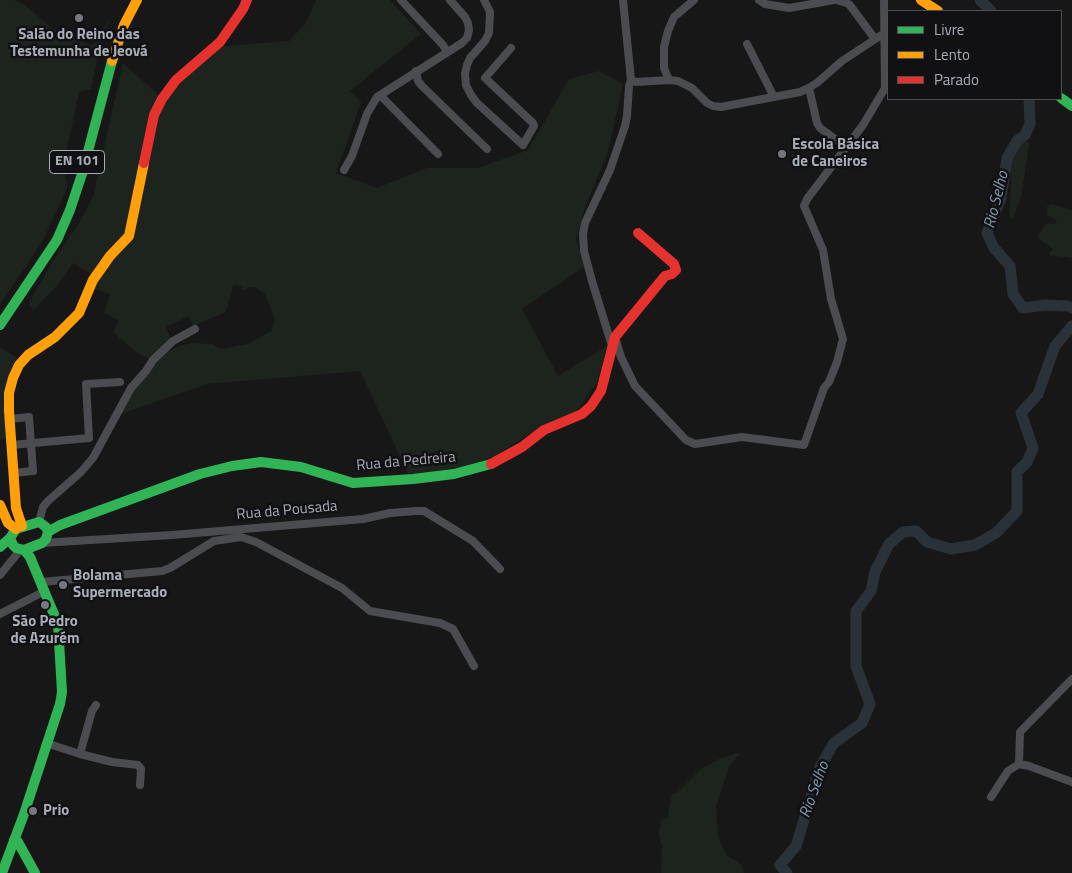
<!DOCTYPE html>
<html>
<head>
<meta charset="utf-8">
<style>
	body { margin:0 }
	#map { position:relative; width:1072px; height:873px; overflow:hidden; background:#171717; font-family:"Titillium Web",sans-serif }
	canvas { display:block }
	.legend { position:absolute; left:887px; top:10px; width:175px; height:90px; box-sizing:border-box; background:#111113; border:1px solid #4d4f55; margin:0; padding:6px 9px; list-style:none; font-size:15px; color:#a8adb8 }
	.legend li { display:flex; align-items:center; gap:10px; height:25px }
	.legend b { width:25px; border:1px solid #4d4f55 }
</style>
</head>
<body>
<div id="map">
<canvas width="1072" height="873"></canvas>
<ul class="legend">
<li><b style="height:6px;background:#30b455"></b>Livre</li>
<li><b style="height:6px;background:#ff9f0a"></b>Lento</li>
<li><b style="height:6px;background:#e5322d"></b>Parado</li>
</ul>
</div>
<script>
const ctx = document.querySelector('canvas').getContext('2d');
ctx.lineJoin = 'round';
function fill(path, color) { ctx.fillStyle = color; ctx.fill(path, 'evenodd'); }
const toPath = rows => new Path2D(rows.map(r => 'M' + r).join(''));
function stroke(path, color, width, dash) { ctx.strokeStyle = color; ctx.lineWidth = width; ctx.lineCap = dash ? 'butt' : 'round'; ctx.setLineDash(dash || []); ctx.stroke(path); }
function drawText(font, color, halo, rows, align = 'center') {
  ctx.font = font + ' "Titillium Web",sans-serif'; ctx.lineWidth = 5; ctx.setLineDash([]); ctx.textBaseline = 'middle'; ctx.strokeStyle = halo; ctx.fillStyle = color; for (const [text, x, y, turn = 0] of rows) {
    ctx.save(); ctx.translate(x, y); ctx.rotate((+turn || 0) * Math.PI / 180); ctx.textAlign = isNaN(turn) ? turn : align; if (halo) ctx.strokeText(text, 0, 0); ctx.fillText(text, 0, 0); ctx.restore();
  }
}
fill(toPath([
	[0,0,14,0,26,6,52,28,93,46,111,17,99,48,91,89,79,92,63,167,68,187,43,240,25,268,0,304],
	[316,0,390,0,421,34,350,91,361,102,336,173,377,188,427,168,478,168,528,150,569,79,599,71,623,84,608,152,585,208,576,239,584,267,522,309,558,376,607,346,597,383,576,412,533,432,495,456,464,467,409,476,360,371,207,384,118,415,129,395,158,356,179,346,192,343,212,344,221,349,248,344,271,331,275,320,265,294,255,287,250,287,242,291,243,287,233,285,226,312,193,326,189,316,166,327,171,338,150,359,137,353,113,332,119,321,104,313,110,294,91,288,93,276,73,263,56,287,34,310,28,305,52,262,76,228,93,197,123,63,162,98,220,42,226,46,289,41,306,23],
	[1024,140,1029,144,1021,198,1012,219,1009,215,1011,189,1010,159,1015,149],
	[1050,204,1072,210,1072,258,1049,255,1053,249,1038,238,1038,235,1047,223,1055,224,1057,220,1047,215,1047,207],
	[0,347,18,359,6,383,3,400,8,439,0,440],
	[741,752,729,767,716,806,718,836,726,855,742,865,744,873,661,873,662,845,659,834,661,820,668,817,672,794,678,792,702,768,721,758]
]), '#1d241e');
stroke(toPath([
	[980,0,991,11],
	[1029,99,1030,124,1025,135,1017,141,1007,158,1001,198,987,233,994,248,1010,266,1013,294,1023,308,1045,305,1067,306,1072,308],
	[787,873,780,865,796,846,820,767,834,743,862,723,870,704,856,666,856,611,871,591,875,572,889,544,903,532,916,531,927,542,951,549,975,545,996,533,1017,511,1017,472,1027,462,1033,448,1021,413,1038,394,1055,346,1072,326]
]), '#2a3239', 11);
stroke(toPath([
	[401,0,443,45,447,52],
	[484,0,490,12,489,33,485,41,470,58,467,65,465,74,466,85,471,95,477,103,523,145,534,126,533,123,485,78,511,48],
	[623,0,631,80],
	[759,0,765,4,789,8,834,0],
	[837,0,849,4,875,39],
	[747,44,774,97],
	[416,71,418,81,422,86,487,149],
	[631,80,636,82,669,80,678,81,692,88,707,103,713,106,721,107,800,92,809,88,818,82,842,61,886,32],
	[669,80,664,68,664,47,668,31,674,17,694,0],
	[809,88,817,123,820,128,846,147],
	[380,95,438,154],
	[344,170,352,156,367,114,377,97,462,43,467,38,469,30,468,23,465,17,450,0],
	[615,337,621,357,635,386,686,440,695,444,742,437,804,445,824,388,829,382,837,362,843,339,831,299,823,250,804,206,807,199,863,125,885,88,884,0],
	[612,346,592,281,584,251,583,234,585,223,610,170,625,126,627,116,629,86,631,80],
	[10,419,29,417,33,471,13,473],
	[12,445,89,438,86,384,120,382],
	[39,522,43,507,48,501,81,472,93,458,131,388,146,371,153,360,173,341,195,329],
	[42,543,172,535,363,519,390,513,416,511,424,511,473,541,500,569],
	[0,575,17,554,20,549],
	[41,582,162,571,170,568,214,541,241,537,256,542,342,588,370,611,440,623,453,629,474,666],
	[0,614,45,591],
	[46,743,80,754,112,762,138,765,141,769,140,785],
	[80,754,92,711,96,705],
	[1019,764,1020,732,1072,679],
	[991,797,1008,771,1019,764,1029,766,1072,782]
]), '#4b4c50', 8);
stroke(toPath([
	[1061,98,1072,106],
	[0,325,57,240,70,210,82,174,112,61],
	[39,522,46,527,48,532,46,539,42,543,24,550,16,548,13,545,10,538,16,529,39,522],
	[48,532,60,525,200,474,232,466,261,462,301,467,353,483,413,479,454,474,491,464],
	[0,547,10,538],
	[14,840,18,842,35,873],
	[2,873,24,814,60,704,62,692,58,624,30,557,24,550]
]), '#30b455', 10);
stroke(toPath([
	[921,0,938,11],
	[112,61,124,25,137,0],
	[0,505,8,523,16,529],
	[22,526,16,508,9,411,9,393,13,378,19,365,28,355,55,337,79,313,93,280,110,256,129,236,144,163]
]), '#ff9f0a', 10);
stroke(toPath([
	[144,163,154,115,162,99,176,80,220,42,243,9,247,0],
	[491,464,522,447,544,430,582,414,591,406,601,391,615,337,665,276,672,274,676,270,674,264,638,233]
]), '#e5322d', 10);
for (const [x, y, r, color] of [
	[79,18,5,"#757880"],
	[782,154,5,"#757880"],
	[63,585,5,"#757880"],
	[45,605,5,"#757880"],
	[33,811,5,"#757880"]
]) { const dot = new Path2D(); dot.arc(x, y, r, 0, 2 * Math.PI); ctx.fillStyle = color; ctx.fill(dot); stroke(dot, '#111113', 2); }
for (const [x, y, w] of [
	[77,162,55]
]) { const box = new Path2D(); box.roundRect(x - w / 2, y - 11.5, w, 23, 4); ctx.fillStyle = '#111113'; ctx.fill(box); stroke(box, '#a8adb8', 1); }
drawText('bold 14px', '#a8adb8', null, [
	["EN 101",77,162]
]);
drawText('bold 15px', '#a8adb8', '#111113', [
	["Salão do Reino das",79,35,"center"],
	["Testemunha de Jeová",79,52,"center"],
	["Escola Básica",792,145],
	["de Caneiros",792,162],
	["Bolama",73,576],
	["Supermercado",73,593],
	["São Pedro",45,622,"center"],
	["de Azurém",45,639,"center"],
	["Prio",43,811]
], 'left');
drawText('15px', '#a8adb8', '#111113', [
	["Rua da Pedreira",406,462,-5],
	["Rua da Pousada",287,511,-5]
]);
drawText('italic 16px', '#7f9bb3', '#111113', [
	["Rio Selho",997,200,-76],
	["Rio Selho",815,790,-70]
]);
</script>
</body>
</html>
